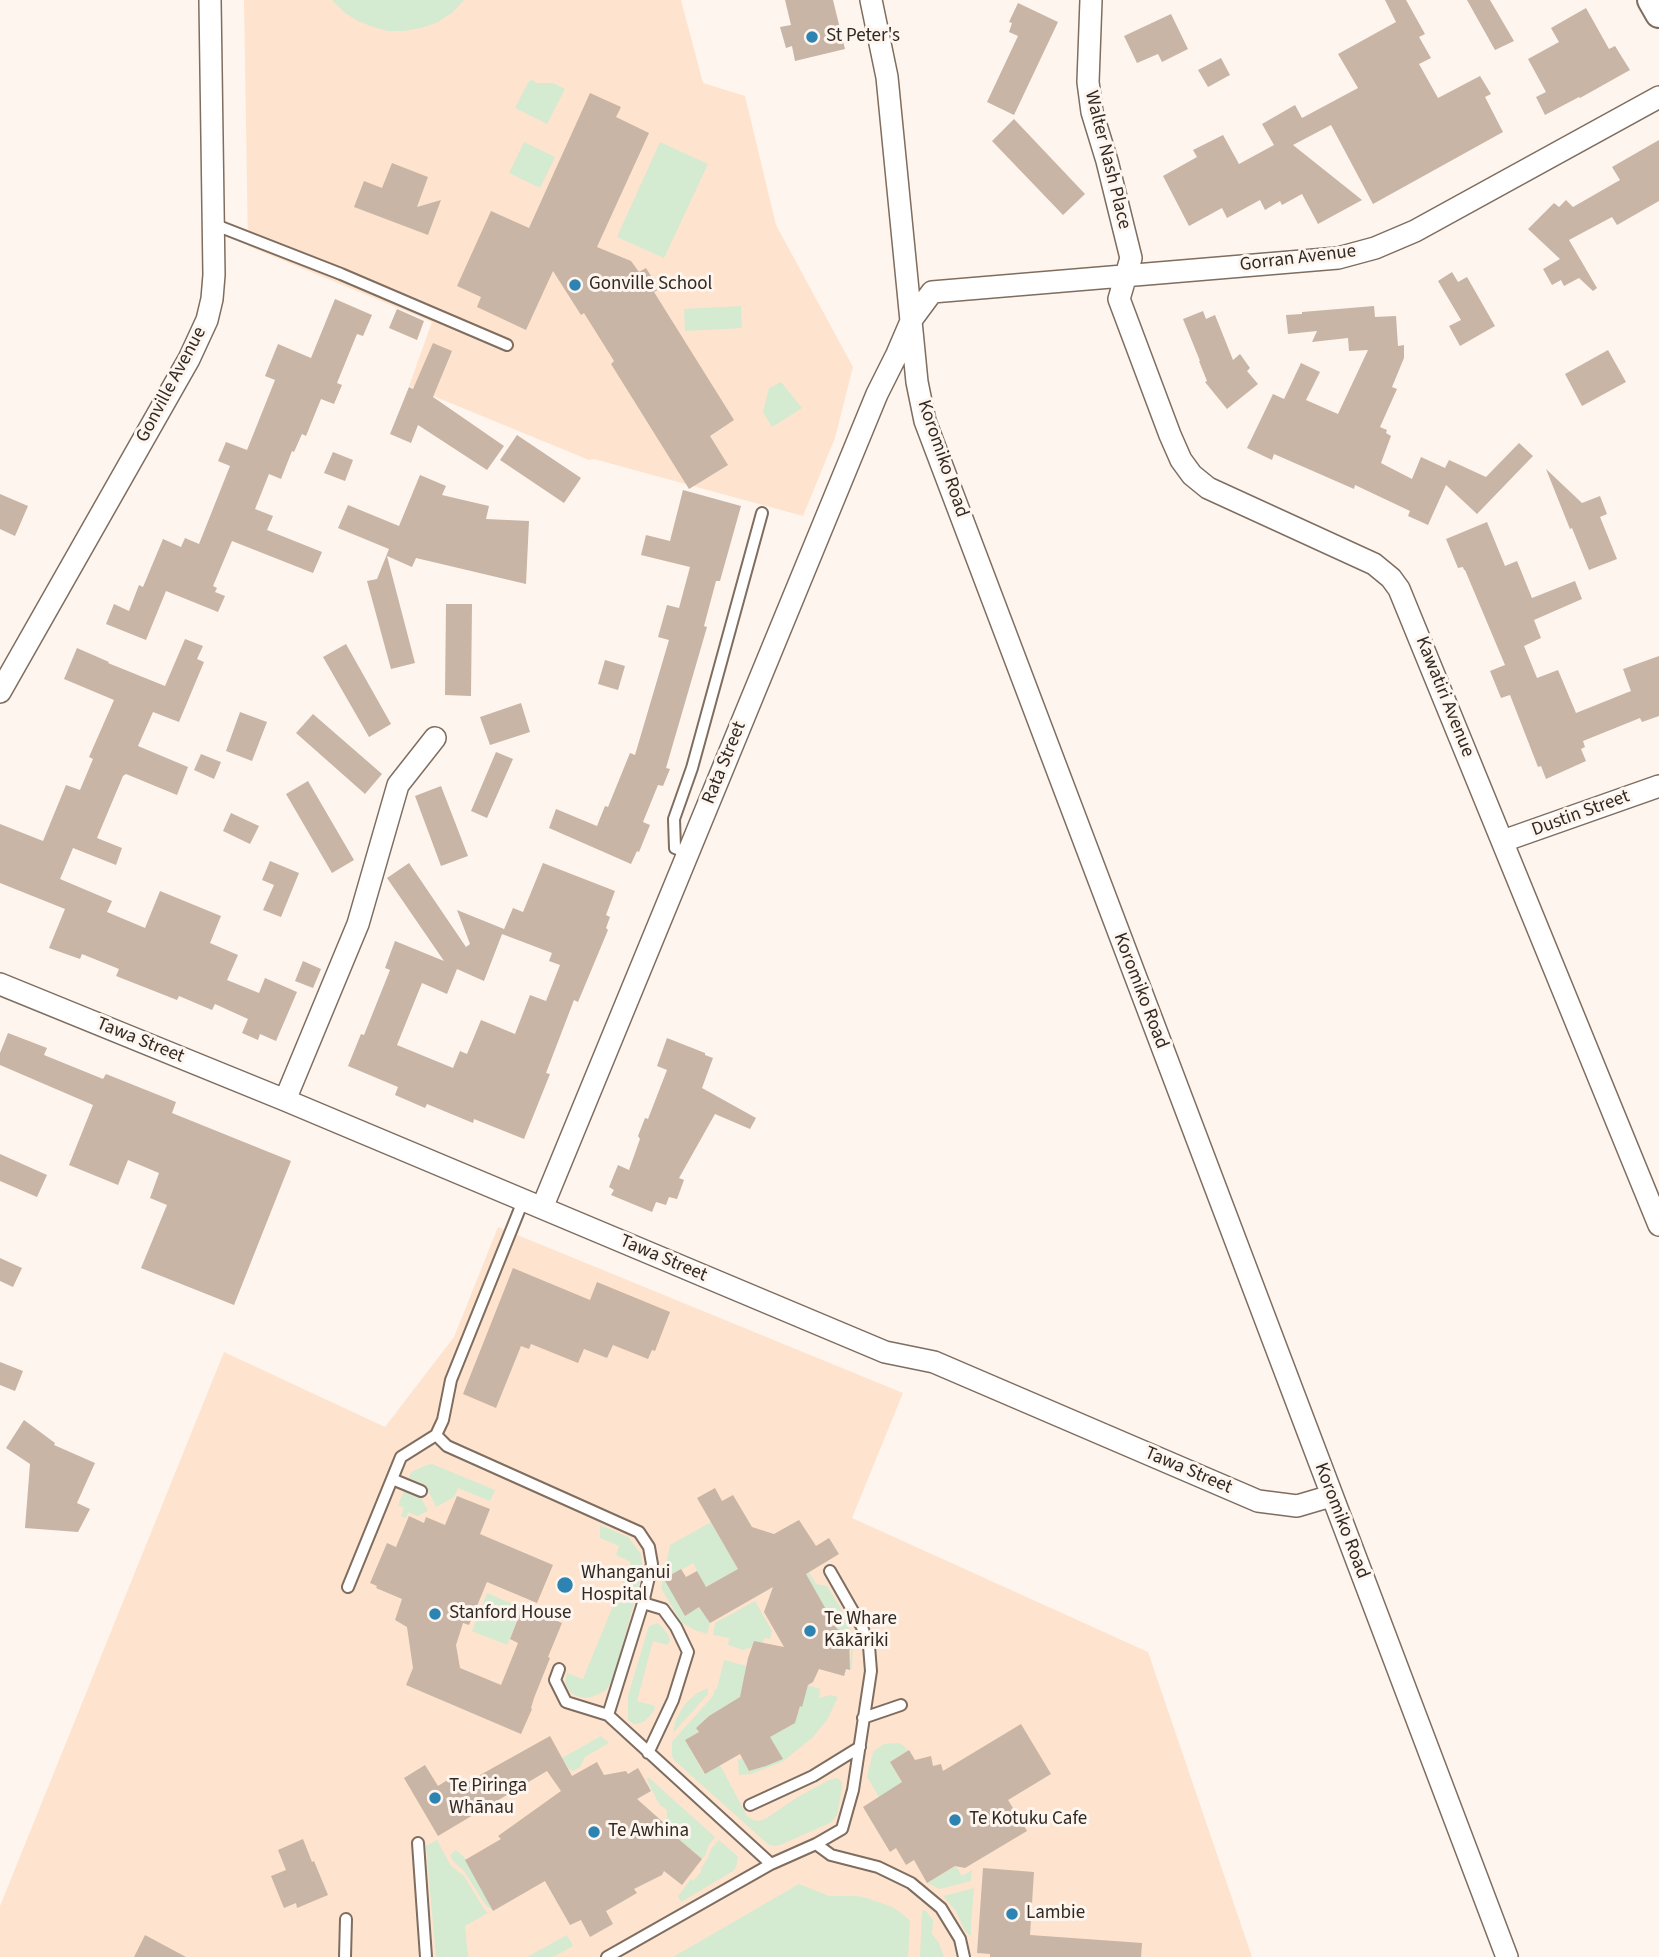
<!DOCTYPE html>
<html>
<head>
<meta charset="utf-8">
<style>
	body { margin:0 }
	canvas { display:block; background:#fdf5ee }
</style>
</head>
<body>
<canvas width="1659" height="1957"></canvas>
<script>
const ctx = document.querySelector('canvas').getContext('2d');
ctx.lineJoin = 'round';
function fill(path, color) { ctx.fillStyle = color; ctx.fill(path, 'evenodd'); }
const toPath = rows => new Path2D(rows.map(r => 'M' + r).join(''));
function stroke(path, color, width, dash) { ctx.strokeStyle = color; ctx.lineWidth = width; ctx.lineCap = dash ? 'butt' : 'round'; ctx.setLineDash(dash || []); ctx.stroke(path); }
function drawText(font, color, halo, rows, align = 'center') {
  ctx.font = font + ' "Source Sans 3",sans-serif'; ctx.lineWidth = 6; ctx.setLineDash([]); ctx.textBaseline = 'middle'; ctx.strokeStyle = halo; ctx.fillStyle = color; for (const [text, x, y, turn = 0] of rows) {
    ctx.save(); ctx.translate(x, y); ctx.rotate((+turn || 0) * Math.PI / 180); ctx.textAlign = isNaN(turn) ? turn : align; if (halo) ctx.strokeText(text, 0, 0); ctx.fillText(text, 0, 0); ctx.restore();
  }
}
fill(toPath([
	[244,0,681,0,703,83,745,96,776,225,853,367,835,438,803,516,594,459,589,460,409,386,432,322,248,246],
	[498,1227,903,1393,852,1518,1148,1652,1252,1957,0,1957,0,1906,224,1352,385,1427,454,1337]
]), '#fee4ce');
fill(toPath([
	[332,0,464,0,453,12,438,22,421,28,404,31,388,31,373,27,358,21,345,13],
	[532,80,537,83,553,83,565,89,547,124,515,108,529,81],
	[524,142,555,157,540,188,509,173],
	[660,142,708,164,664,258,617,237],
	[741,306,742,328,685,331,684,309],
	[781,382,802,408,772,427,763,412,769,388],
	[432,1464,495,1490,490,1501,458,1488,454,1497,436,1507,426,1485,409,1478,411,1472,427,1465],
	[404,1491,420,1496,428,1511,417,1516,408,1512,406,1518,401,1516,404,1508,398,1505],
	[711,1522,738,1569,706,1587,693,1563,665,1579,685,1616,699,1607,710,1623,707,1634,695,1630,681,1622,661,1588,670,1545],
	[600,1525,628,1537,641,1554,643,1570,613,1679,605,1691,592,1697,585,1698,577,1696,570,1692,565,1683,567,1673,583,1679,631,1562,616,1555,619,1546,600,1538],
	[809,1572,816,1584,827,1586,847,1619,853,1639,852,1670,850,1669,851,1651,849,1633,834,1629,835,1626,806,1574],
	[487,1593,522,1608,507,1645,472,1631],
	[755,1601,772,1631,770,1639,764,1638,763,1643,754,1641,752,1647,743,1650,728,1645,729,1638,713,1635,715,1623],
	[657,1623,662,1627,669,1636,670,1641,667,1645,653,1641,637,1701,655,1706,654,1711,645,1721,638,1724,634,1724,628,1720,628,1696,648,1629,649,1626],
	[724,1660,747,1666,743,1697,709,1716,696,1728,699,1732,685,1740,704,1774,720,1765,747,1816,753,1820,759,1821,767,1818,796,1798,829,1780,837,1778,842,1782,842,1788,837,1815,830,1823,780,1845,775,1846,769,1845,674,1760,672,1756,672,1742,713,1696,715,1689,717,1689],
	[808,1685,820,1689,819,1698,831,1695,838,1697,827,1720,812,1738,782,1762,751,1774,739,1775,738,1760,742,1758,750,1771,766,1766,782,1759,770,1737,795,1723,800,1706,802,1706],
	[708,1688,708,1694,673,1733,676,1719,685,1704,697,1693],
	[601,1736,609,1743,585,1757,580,1767,573,1771,569,1769,562,1758],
	[898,1743,903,1745,908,1751,890,1762,902,1783,879,1797,867,1777,873,1752,884,1744],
	[648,1777,715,1837,708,1846,706,1854,702,1859,662,1825,667,1817,667,1810,659,1804,647,1780],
	[437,1840,451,1866,464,1876,484,1909,488,1913,465,1926,468,1957,436,1957,426,1846],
	[719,1840,738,1857,736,1867,733,1871,681,1902,678,1896,691,1879,693,1881,701,1872,701,1868,708,1858,711,1849],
	[456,1850,466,1859,492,1909,491,1909,485,1904,464,1871,454,1862,450,1855],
	[956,1866,962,1876,972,1870,971,1881,940,1889,927,1883],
	[799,1884,829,1896,857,1896,867,1898,892,1907,900,1912,910,1921,908,1957,673,1957],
	[974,1888,971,1925,971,1936,965,1931,956,1911,943,1896],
	[925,1910,933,1920,932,1934,939,1943,944,1957,920,1957,922,1911],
	[567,1935,573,1946,553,1957,527,1957]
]), '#d4ead1');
fill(toPath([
	[785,0,833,0,845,49,795,61,792,46,786,48,780,27,791,25],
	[1385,0,1406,0,1425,34,1419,37,1431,58,1419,64,1438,98,1480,76,1491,94,1485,97,1503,132,1373,204,1331,125,1293,145,1362,200,1318,224,1302,194,1282,205,1280,201,1265,210,1260,200,1227,218,1222,208,1189,226,1163,176,1197,157,1193,150,1223,135,1239,164,1274,145,1262,124,1295,105,1302,118,1358,88,1338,54,1396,22],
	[1467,0,1490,0,1514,41,1495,50],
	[1018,3,1058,22,1014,115,987,102,1018,36,1009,32,1012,23,1009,22],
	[1586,8,1609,49,1615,46,1630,70,1580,98,1579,97,1545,115,1536,97,1546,92,1528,59,1559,42,1551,28],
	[1171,14,1188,49,1162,62,1158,54,1137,63,1124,36],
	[1221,58,1230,75,1208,87,1198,70],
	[590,93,621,107,616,117,649,133,597,247,631,261,639,272,646,268,659,289,654,292,734,420,710,436,728,465,689,489,611,364,614,361,584,313,581,315,553,271,526,330,477,307,481,297,457,286,491,211,529,228],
	[1014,119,1085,194,1063,215,992,141],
	[1659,140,1659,201,1617,225,1612,217,1569,240,1597,288,1593,291,1579,278,1564,286,1561,280,1552,285,1543,269,1560,259,1528,229,1554,203,1559,207,1566,200,1573,207,1620,180,1612,167],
	[392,163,428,177,417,207,441,200,428,235,354,207,364,181,382,188],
	[1452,272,1458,282,1467,277,1495,326,1460,346,1449,326,1461,320,1438,281],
	[335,299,372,315,363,336,357,334,337,383,342,385,334,404,321,399,306,436,302,434,294,452,292,451,281,479,269,474,255,509,273,516,267,530,322,552,313,573,232,541,213,586,217,588,215,592,225,596,218,612,166,591,146,640,106,624,114,604,129,611,139,585,143,587,163,539,181,547,185,538,199,544,230,466,218,461,226,442,247,450,275,380,265,376,278,344,311,358],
	[1374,306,1375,317,1396,316,1398,346,1404,345,1404,358,1392,387,1397,389,1380,427,1387,430,1386,433,1391,436,1381,463,1412,479,1421,457,1445,468,1449,460,1486,477,1519,443,1533,456,1477,514,1446,485,1428,525,1408,516,1410,511,1355,485,1354,489,1274,454,1272,460,1247,448,1273,394,1284,399,1301,363,1320,372,1306,400,1338,414,1368,350,1349,351,1348,338,1312,342,1317,331,1288,334,1286,315,1302,314,1302,312],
	[397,309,424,321,417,340,389,328],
	[1203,311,1206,319,1215,315,1233,360,1240,354,1250,368,1247,371,1258,384,1227,409,1205,382,1207,381,1199,361,1200,361,1183,319],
	[433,343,452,351,433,397,504,446,487,470,418,425,411,443,390,434,409,387,413,389],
	[1608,350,1626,382,1582,406,1565,374],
	[517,435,581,478,564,503,500,460],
	[333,452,353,460,345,481,324,473],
	[1546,469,1582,503,1600,496,1607,514,1600,517,1617,559,1589,570,1572,528,1570,529],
	[420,475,446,486,442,495,489,506,486,519,529,521,526,584,416,558,412,567,387,556,415,663,391,669,367,581,377,579,389,549,338,528,348,505,399,526],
	[683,490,741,506,720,581,716,581,704,626,707,627,666,768,670,769,663,786,658,785,643,822,650,825,639,852,637,851,631,864,549,828,556,809,597,826,605,806,608,807,630,753,635,755,669,640,658,637,667,605,679,608,690,567,641,555,646,535,670,541],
	[0,494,28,506,15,536,0,529],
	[1487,522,1505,566,1517,561,1532,598,1575,581,1582,599,1534,620,1541,638,1524,646,1537,678,1558,670,1576,713,1631,691,1623,669,1659,656,1659,716,1642,722,1640,718,1583,741,1585,747,1581,749,1586,761,1546,779,1541,766,1538,767,1510,695,1501,698,1490,671,1505,665,1465,570,1464,570,1463,567,1458,568,1446,539],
	[446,604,472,604,471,696,445,695],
	[185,639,203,646,197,659,204,662,179,722,153,712,138,746,188,767,177,795,126,774,123,776,97,838,122,848,116,865,73,848,60,879,112,901,107,912,145,928,160,891,221,916,210,943,238,955,227,980,259,993,265,978,297,992,276,1041,260,1034,258,1040,242,1033,248,1019,215,1004,212,1010,179,996,177,1000,116,976,119,969,82,954,80,959,49,948,65,909,0,883,0,824,43,841,66,785,80,790,93,759,89,757,114,700,64,679,77,648,109,662,108,663,165,686],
	[346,644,391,724,369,737,323,657],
	[605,660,625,666,618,690,598,684],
	[521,703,530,732,490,745,480,717],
	[240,712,267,722,252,761,226,751],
	[313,714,382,774,365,794,296,733],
	[496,752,513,759,487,818,471,811],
	[201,754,221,762,214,779,194,770],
	[308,781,354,860,332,873,286,794],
	[441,786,468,856,441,866,415,796],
	[231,813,259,826,250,844,223,831],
	[270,861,299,873,281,917,263,910,274,885,262,880],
	[409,863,466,947,470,944,457,910,504,929,484,981,457,969,447,994,422,983,397,1045,453,1068,460,1051,467,1054,481,1020,515,1034,530,995,546,1001,560,965,549,961,552,953,502,934,513,908,523,912,543,863,615,891,606,915,610,917,606,928,608,930,578,1002,574,1000,546,1073,550,1074,524,1139,474,1119,473,1123,427,1104,425,1108,395,1095,398,1087,348,1066,361,1034,364,1035,390,970,385,968,395,941,444,961,387,878],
	[303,961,321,969,313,988,295,981],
	[8,1033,47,1048,44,1055,103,1079,106,1074,176,1102,172,1113,291,1161,234,1305,141,1268,167,1205,150,1198,159,1173,128,1160,118,1185,69,1165,93,1105,0,1065,0,1053],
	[667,1038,705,1053,705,1055,713,1058,702,1088,756,1118,750,1129,715,1114,679,1178,684,1180,677,1199,669,1197,666,1205,656,1202,652,1212,611,1195,614,1190,609,1187,618,1165,629,1170,640,1139,638,1136,645,1118,648,1119,667,1070,657,1066],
	[0,1154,47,1175,37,1197,0,1181],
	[0,1258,22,1268,13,1287,0,1281],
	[513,1268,590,1300,597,1282,670,1312,655,1351,652,1350,648,1359,613,1345,607,1358,584,1349,578,1363,531,1344,529,1349,521,1346,496,1408,463,1394],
	[0,1362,23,1371,15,1391,0,1385],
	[24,1420,55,1443,54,1445,95,1463,77,1503,90,1509,78,1532,25,1528,30,1464,6,1448],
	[715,1488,722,1501,733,1495,752,1527,774,1534,799,1520,816,1546,829,1538,839,1554,806,1574,837,1629,849,1633,850,1670,846,1669,844,1676,819,1669,813,1682,808,1685,802,1707,800,1706,795,1723,770,1737,783,1759,766,1766,749,1771,740,1754,705,1774,685,1740,699,1732,696,1728,709,1716,740,1697,748,1658,754,1641,784,1647,764,1612,773,1587,710,1623,699,1607,685,1616,664,1579,681,1569,686,1577,697,1571,706,1587,738,1569,697,1498],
	[457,1496,490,1509,480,1534,553,1565,537,1603,487,1582,469,1625,463,1623,456,1645,460,1668,501,1685,518,1643,510,1639,523,1606,562,1623,548,1657,550,1658,534,1698,531,1708,532,1709,521,1734,406,1685,413,1668,407,1627,395,1620,402,1599,376,1588,377,1586,370,1583,387,1543,396,1547,409,1516,424,1523,426,1517,445,1525],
	[1021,1724,1051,1774,1008,1800,1027,1831,965,1868,955,1866,927,1883,914,1860,906,1865,896,1848,890,1852,863,1807,902,1782,890,1762,909,1750,915,1760,931,1756,933,1766,941,1764,943,1771],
	[550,1736,572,1776,597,1762,604,1775,626,1771,628,1774,638,1768,651,1791,637,1799,664,1823,662,1825,702,1859,682,1885,664,1871,662,1875,634,1889,637,1893,606,1911,613,1924,590,1937,581,1920,570,1925,545,1881,493,1911,465,1860,501,1839,498,1836,561,1791,547,1771,438,1836,404,1778,425,1765,438,1786,449,1779,455,1789],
	[303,1839,312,1862,314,1861,328,1895,297,1908,296,1903,284,1908,271,1876,286,1870,278,1850],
	[983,1868,1034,1872,1030,1935,1142,1943,1141,1957,990,1957,990,1954,977,1953],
	[145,1935,186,1957,134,1957]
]), '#c8b5a5');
const service = toPath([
	[213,224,341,274,507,345],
	[688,853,675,848,674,819,692,768,762,513],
	[436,1435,447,1446,639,1532,649,1547,652,1564,643,1603,608,1715],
	[392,1479,421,1491],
	[348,1587,401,1457,436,1435,443,1420,451,1380,523,1201],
	[643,1603,663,1609,676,1627,688,1652,673,1700,648,1753],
	[559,1669,555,1680,566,1702,608,1715,771,1864],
	[863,1718,901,1705],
	[750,1805,813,1776,860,1747],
	[418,1843,426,1957],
	[816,1844,831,1855,878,1867,911,1883,941,1908,960,1939,964,1957],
	[345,1957,346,1919],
	[607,1957,771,1864,816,1844,842,1829,853,1790,871,1671,869,1646,862,1627,830,1571]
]);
const minor = toPath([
	[871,0,887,77,917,382,925,421,1507,1957],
	[1091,0,1088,82,1092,112,1107,161,1131,258,1119,299,1170,435,1181,460,1192,475,1208,488,1374,564,1391,578,1399,589,1659,1225],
	[0,692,189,359,207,320,212,299,214,275,210,0],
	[1503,841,1659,786],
	[0,984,285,1100,885,1352,934,1362,1258,1501,1297,1506,1331,1496],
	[285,1100,358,924,398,785,435,738],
	[542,1208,877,394,897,354,912,319,932,292,1338,258,1375,248,1415,231,1659,97]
]);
const tertiary = toPath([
	[1651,0,1659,14]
]);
stroke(service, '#7f6d5f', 14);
stroke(minor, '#7f6d5f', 24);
stroke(tertiary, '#7f6d5f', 30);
stroke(service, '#fff', 10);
stroke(minor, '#fff', 21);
stroke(tertiary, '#fff', 26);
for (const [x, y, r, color] of [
	[812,37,7,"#2d84b3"],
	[575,285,7,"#2d84b3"],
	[565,1585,9,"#2d84b3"],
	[435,1614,7,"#2d84b3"],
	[810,1631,7,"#2d84b3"],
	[435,1798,7,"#2d84b3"],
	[955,1820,7,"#2d84b3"],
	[594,1832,7,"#2d84b3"],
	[1012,1914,7,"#2d84b3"]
]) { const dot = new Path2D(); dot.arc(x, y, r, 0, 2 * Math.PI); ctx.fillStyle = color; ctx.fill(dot); stroke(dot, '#fdf5ee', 2.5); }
drawText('19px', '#312a24', '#fdf5ee', [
	["St Peter's",826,37],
	["Gonville School",589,285],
	["Whanganui",581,1574],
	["Hospital",581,1596],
	["Stanford House",449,1614],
	["Te Whare",824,1620],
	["Kākāriki",824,1642],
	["Te Piringa",449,1787],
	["Whānau",449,1809],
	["Te Kotuku Cafe",969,1820],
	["Te Awhina",608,1832],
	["Lambie",1026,1914]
], 'left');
drawText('19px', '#312a24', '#fdf5ee', [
	["Walter Nash Place",1107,160,76],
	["Gorran Avenue",1298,259,-7],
	["Gonville Avenue",172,385,-62],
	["Koromiko Road",942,459,71],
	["Kawatiri Avenue",1444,697,68],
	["Rata Street",725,763,-68],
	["Dustin Street",1581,814,-20],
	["Koromiko Road",1140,991,69],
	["Tawa Street",140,1041,22],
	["Tawa Street",663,1259,23],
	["Tawa Street",1188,1471,23],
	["Koromiko Road",1341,1521,69]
]);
</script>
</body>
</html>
